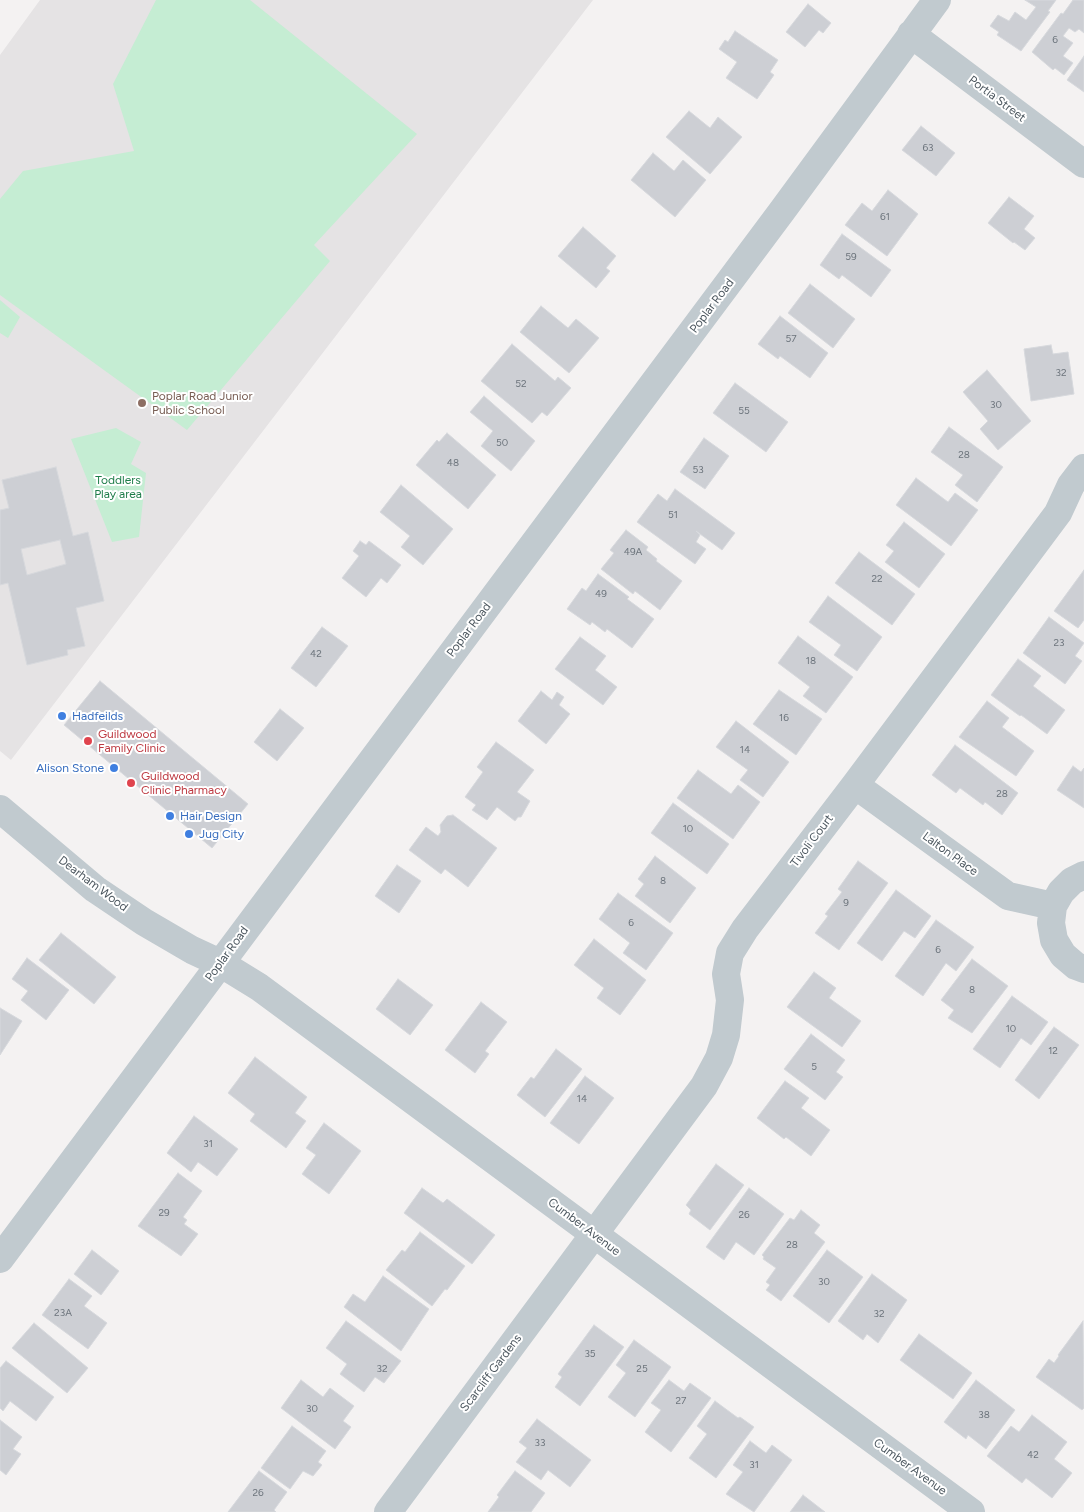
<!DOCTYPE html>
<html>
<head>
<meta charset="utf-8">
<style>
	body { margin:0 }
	canvas { display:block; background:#f4f2f2 }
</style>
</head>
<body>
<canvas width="1084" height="1512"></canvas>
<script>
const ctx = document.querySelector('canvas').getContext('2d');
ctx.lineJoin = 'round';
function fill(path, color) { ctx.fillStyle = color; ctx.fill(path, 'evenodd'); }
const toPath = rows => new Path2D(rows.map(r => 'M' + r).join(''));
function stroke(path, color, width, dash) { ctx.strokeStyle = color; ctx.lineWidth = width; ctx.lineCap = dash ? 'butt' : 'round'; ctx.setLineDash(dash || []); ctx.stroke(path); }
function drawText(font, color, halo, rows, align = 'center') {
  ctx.font = font + ' Figtree,sans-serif'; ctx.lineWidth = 4; ctx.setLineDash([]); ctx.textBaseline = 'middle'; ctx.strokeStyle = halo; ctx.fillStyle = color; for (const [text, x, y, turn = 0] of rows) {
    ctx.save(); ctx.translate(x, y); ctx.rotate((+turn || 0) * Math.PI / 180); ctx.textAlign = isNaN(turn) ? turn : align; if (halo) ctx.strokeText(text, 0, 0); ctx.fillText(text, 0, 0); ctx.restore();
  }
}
fill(toPath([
	[40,0,593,0,11,760,0,751,0,55]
]), '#e5e3e4');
fill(toPath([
	[156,0,250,0,417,134,314,245,330,261,187,430,0,295,0,199,23,171,134,151,113,84],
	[0,300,20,317,8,338,0,333],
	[116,428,141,442,131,464,146,473,139,537,112,542,71,439]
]), '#c5edd3');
const building = toPath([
	[1025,0,1056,0,1048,11,1050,12,1021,51,997,35,999,32,990,26,998,15,1009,21,1015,12,1026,20,1036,7,1025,0],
	[1073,0,1084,0,1084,33,1079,29,1075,32,1069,28,1063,36,1073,43,1063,56,1073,63,1064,75,1055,68,1053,70,1032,52,1061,13,1063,14,1073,0],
	[808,4,831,23,823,33,819,30,805,47,786,32,808,4],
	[735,31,778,60,770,72,774,75,757,99,726,78,737,62,719,49,725,40,728,42,735,31],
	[1084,56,1084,92,1067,80,1084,56],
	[689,111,710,128,718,117,742,137,710,174,666,137,689,111],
	[921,126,955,153,936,176,902,150,921,126],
	[653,153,674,171,683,160,706,180,675,217,631,180,653,153],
	[888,190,918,214,887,256,845,225,862,203,872,211,888,190],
	[1009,197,1034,216,1024,229,1035,238,1025,250,1014,242,1013,243,988,223,1009,197],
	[583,227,616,256,606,268,610,271,596,288,558,256,583,227],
	[842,234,891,270,871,297,842,275,839,279,820,265,842,234],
	[810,284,855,319,833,348,788,313,810,284],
	[541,306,568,328,576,319,599,338,569,373,520,332,541,306],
	[780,316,828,353,810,378,780,356,778,359,758,344,780,316],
	[512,344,555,381,558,377,571,388,547,416,542,412,532,423,481,381,512,344],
	[1051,345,1053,354,1068,352,1074,394,1031,401,1024,349,1051,345],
	[987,370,1031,421,998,450,980,429,988,421,963,392,987,370],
	[735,383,788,422,766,452,713,413,735,383],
	[484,396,535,441,511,471,481,446,493,431,470,412,484,396],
	[949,427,1003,467,977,502,955,485,963,475,931,452,949,427],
	[447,433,496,475,468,509,416,465,437,440,439,442,447,433],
	[704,438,729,456,705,489,680,472,704,438],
	[56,467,73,536,88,532,104,601,76,608,85,646,67,650,68,655,27,665,8,583,0,585,0,510,9,508,2,480,56,467],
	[60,540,66,564,27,575,21,549,60,540],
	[916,478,948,502,955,493,978,510,951,546,896,505,916,478],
	[401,485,453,529,423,565,401,547,410,536,380,512,401,485],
	[675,489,735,533,722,550,696,531,700,535,696,542,706,549,695,564,637,522,658,494,667,501,675,489],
	[904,522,945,554,919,588,885,562,894,551,886,545,904,522],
	[626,530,648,547,646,550,657,559,656,561,682,581,660,610,635,591,633,594,601,569,614,553,610,550,626,530],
	[360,541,366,545,369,541,401,565,387,583,381,578,366,597,342,578,359,556,353,551,360,541],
	[859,552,915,594,892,625,835,583,859,552],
	[1084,570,1084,620,1078,628,1054,611,1084,570],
	[598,574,629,597,627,599,654,619,632,648,607,629,605,632,592,622,590,625,567,609,582,588,586,591,598,574],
	[828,596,882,637,857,671,834,655,841,645,809,622,828,596],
	[1049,617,1084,643,1075,656,1082,661,1065,684,1023,653,1049,617],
	[322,627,348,646,316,687,291,668,322,627],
	[798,636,853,677,826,713,803,696,810,687,778,663,798,636],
	[580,637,606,656,595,670,617,687,603,705,555,669,580,637],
	[1018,659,1041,676,1033,686,1065,710,1047,734,1021,715,1020,716,991,695,1018,659],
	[100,681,248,804,212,848,64,725,100,681],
	[779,690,822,719,796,755,753,724,779,690],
	[541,691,552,700,557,692,564,697,559,705,570,714,546,744,518,721,541,691],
	[987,701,1009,718,1002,727,1034,751,1016,776,959,737,987,701],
	[280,709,304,728,277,761,254,742,280,709],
	[736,721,789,762,763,797,740,780,748,770,716,747,736,721],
	[496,742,534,770,517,792,530,801,521,817,518,817,515,821,497,807,487,820,472,810,476,805,465,797,483,772,477,767,496,742],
	[955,745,1018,793,1002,815,985,802,983,805,960,788,956,793,932,775,955,745],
	[1073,766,1081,772,1084,768,1084,808,1057,790,1073,766],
	[698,770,731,794,738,785,760,802,733,839,677,798,698,770],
	[673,803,729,844,707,874,651,833,673,803],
	[453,815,497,848,468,887,445,869,441,874,409,850,426,827,438,836,441,832,440,825,447,816,453,815],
	[655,856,696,888,670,923,635,896,644,884,638,879,655,856],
	[858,861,888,883,839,950,815,933,828,916,825,914,842,892,838,889,858,861],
	[397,865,421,881,399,913,375,896,397,865],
	[896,890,931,916,915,938,904,931,882,961,857,943,896,890],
	[618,893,673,933,646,970,623,953,630,943,599,919,618,893],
	[936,920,974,947,956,971,946,963,923,996,895,976,936,920],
	[61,933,116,977,94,1004,39,960,61,933],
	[594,939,646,980,620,1015,597,998,604,988,574,965,594,939],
	[27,958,69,990,46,1020,21,1000,28,991,12,979,27,958],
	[972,959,1008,986,972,1033,948,1018,954,1010,941,1000,972,959],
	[814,972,836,988,829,998,861,1021,842,1047,787,1007,814,972],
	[398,979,433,1005,410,1035,376,1009,398,979],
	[1012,996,1048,1022,1031,1045,1021,1038,1000,1068,973,1049,1012,996],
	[481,1002,507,1022,485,1051,489,1054,475,1073,445,1050,481,1002],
	[0,1008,22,1021,0,1055,0,1008],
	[1054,1027,1079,1045,1039,1099,1015,1080,1054,1027],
	[811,1034,845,1060,836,1072,843,1077,825,1100,784,1069,811,1034],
	[556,1049,582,1069,545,1117,517,1095,531,1077,534,1079,556,1049],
	[255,1057,307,1097,295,1113,306,1121,286,1148,250,1121,255,1114,228,1093,255,1057],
	[585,1076,614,1098,579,1144,550,1123,585,1076],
	[785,1081,809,1098,801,1108,830,1130,811,1156,786,1137,784,1139,757,1118,785,1081],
	[194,1116,238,1149,217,1176,198,1162,191,1172,167,1153,194,1116],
	[324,1123,361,1151,329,1194,302,1174,316,1155,306,1148,324,1123],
	[716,1164,744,1185,710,1230,689,1214,691,1210,686,1205,716,1164],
	[178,1173,202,1191,183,1217,187,1220,184,1224,198,1234,181,1256,138,1226,178,1173],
	[422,1188,443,1203,447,1199,495,1235,472,1264,404,1213,422,1188],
	[749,1188,784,1214,754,1255,736,1242,724,1260,706,1247,749,1188],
	[801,1210,820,1225,814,1233,825,1242,781,1301,766,1290,770,1285,766,1282,776,1268,763,1259,764,1257,762,1255,790,1218,794,1220,801,1210],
	[420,1232,465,1266,447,1290,445,1289,432,1306,386,1270,402,1250,405,1252,420,1232],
	[92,1250,119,1271,101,1295,74,1274,92,1250],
	[827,1250,863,1277,829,1323,793,1296,827,1250],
	[872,1274,907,1300,878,1343,867,1334,863,1340,838,1321,872,1274],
	[383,1276,429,1309,401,1351,344,1307,353,1294,365,1302,383,1276],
	[69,1279,92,1296,84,1306,107,1323,88,1349,42,1315,69,1279],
	[346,1321,401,1361,384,1383,375,1377,364,1392,340,1374,347,1364,326,1348,346,1321],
	[1083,1321,1084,1408,1082,1410,1036,1377,1049,1359,1054,1363,1059,1356,1058,1355,1083,1321],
	[34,1323,88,1368,67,1393,12,1348,34,1323],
	[594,1325,624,1347,580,1406,555,1387,562,1377,558,1374,594,1325],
	[919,1334,972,1373,953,1399,900,1360,919,1334],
	[634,1340,671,1367,635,1417,608,1397,626,1373,616,1365,634,1340],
	[6,1361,54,1397,36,1421,10,1401,3,1411,0,1408,0,1368,6,1361],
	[301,1380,323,1397,330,1388,354,1406,343,1421,351,1427,335,1449,281,1408,301,1380],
	[669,1380,684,1391,690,1383,711,1398,671,1452,645,1432,661,1410,651,1403,669,1380],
	[976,1380,1015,1410,986,1449,968,1435,966,1439,944,1422,976,1380],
	[715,1401,738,1418,740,1417,754,1427,716,1478,689,1458,707,1434,697,1426,715,1401],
	[1032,1415,1067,1442,1054,1459,1072,1473,1052,1498,1026,1478,1022,1483,987,1456,1011,1426,1019,1432,1032,1415],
	[537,1419,591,1460,570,1487,548,1470,541,1480,516,1462,527,1448,519,1442,537,1419],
	[0,1420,22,1437,13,1449,21,1454,6,1475,0,1470,0,1420],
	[292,1426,326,1451,318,1462,322,1465,313,1476,303,1471,290,1489,261,1468,292,1426],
	[750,1441,766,1453,772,1445,792,1460,754,1512,726,1494,743,1472,733,1465,750,1441],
	[259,1471,287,1492,274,1510,276,1512,228,1512,259,1471],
	[515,1471,545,1493,531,1512,488,1512,499,1497,497,1495,515,1471],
	[803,1495,825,1512,790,1512,803,1495]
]);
fill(building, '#cdcfd4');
stroke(building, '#d7d9dd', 1);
stroke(toPath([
	[911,34,1084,164],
	[855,785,1008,896,1053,906],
	[0,809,95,889,144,922,192,950,220,963,259,987,971,1512],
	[1084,875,1072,881,1061,892,1053,906,1051,923,1054,940,1063,955,1076,966,1084,969],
	[0,1259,782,211,937,0],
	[388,1512,704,1086,719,1058,726,1035,730,1000,726,974,730,953,745,929,855,785,1058,513,1071,485,1084,468]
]), '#c1cacf', 28);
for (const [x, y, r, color] of [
	[142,403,5,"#8d6e63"],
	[62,716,5,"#3f7fe0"],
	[88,741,5,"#e0444e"],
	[114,768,5,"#3f7fe0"],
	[131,783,5,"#e0444e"],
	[170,816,5,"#3f7fe0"],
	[189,834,5,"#3f7fe0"]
]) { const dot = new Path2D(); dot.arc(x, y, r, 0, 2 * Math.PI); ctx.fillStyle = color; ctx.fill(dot); stroke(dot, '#fff', 2); }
drawText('10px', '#6c747c', null, [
	["6",1055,40],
	["63",928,148],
	["61",885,217],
	["59",851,257],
	["57",791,339],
	["32",1061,373],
	["52",521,384],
	["30",996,405],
	["55",744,411],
	["50",502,443],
	["28",964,455],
	["48",453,463],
	["53",698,470],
	["51",673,515],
	["49A",633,552],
	["22",877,579],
	["49",601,594],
	["23",1059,643],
	["42",316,654],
	["18",811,661],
	["16",784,718],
	["14",745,750],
	["28",1002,794],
	["10",688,829],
	["8",663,881],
	["9",846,903],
	["6",631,923],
	["6",938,950],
	["8",972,990],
	["10",1011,1029],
	["12",1053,1051],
	["5",814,1067],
	["14",582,1099],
	["31",208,1144],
	["29",164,1213],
	["26",744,1215],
	["28",792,1245],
	["30",824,1282],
	["23A",63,1313],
	["32",879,1314],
	["35",590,1354],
	["32",382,1369],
	["25",642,1369],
	["27",681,1401],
	["30",312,1409],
	["38",984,1415],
	["33",540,1443],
	["42",1033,1455],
	["31",754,1465],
	["26",258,1493]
]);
drawText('12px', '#4b565e', '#fff', [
	["Portia Street",997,99,37],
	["Poplar Road",712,306,-53],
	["Poplar Road",469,630,-53],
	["Tivoli Court",812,841,-53],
	["Lalton Place",950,854,36],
	["Dearham Wood",93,884,37],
	["Poplar Road",227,954,-54],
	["Cumber Avenue",584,1227,37],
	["Scarcliff Gardens",491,1373,-53],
	["Cumber Avenue",910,1467,36]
]);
drawText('12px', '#785e54', '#fff', [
	["Poplar Road Junior",152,396],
	["Public School",152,410]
], 'left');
drawText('12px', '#1f7d4a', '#fff', [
	["Toddlers",118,480],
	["Play area",118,494]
]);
drawText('12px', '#366cbe', '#fff', [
	["Hadfeilds",72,716],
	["Alison Stone",104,768,"right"],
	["Hair Design",180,816],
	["Jug City",199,834]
], 'left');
drawText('12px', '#be3a42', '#fff', [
	["Guildwood",98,734],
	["Family Clinic",98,748],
	["Guildwood",141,776],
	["Clinic Pharmacy",141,790]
], 'left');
</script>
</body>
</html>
